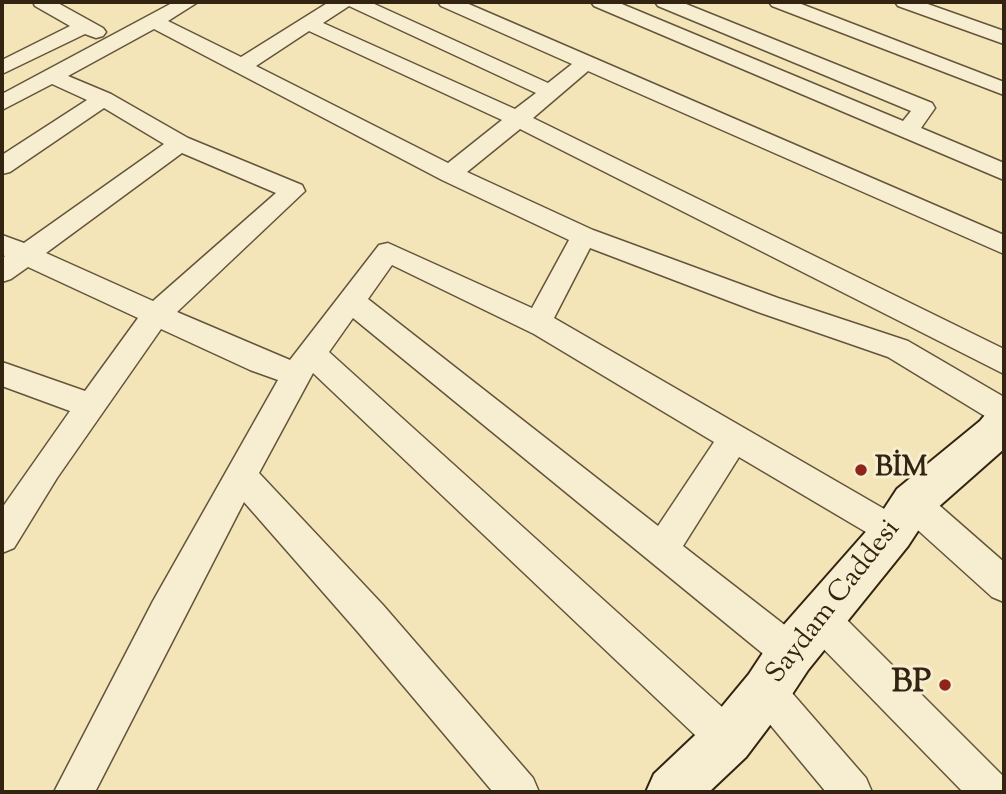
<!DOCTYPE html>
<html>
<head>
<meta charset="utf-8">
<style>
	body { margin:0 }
	#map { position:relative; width:1006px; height:794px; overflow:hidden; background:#f3e5b8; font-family:"Sorts Mill Goudy",serif }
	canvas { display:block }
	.frame { position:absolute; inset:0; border:4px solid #332411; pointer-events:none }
</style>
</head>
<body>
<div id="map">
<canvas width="1006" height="794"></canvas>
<div class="frame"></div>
</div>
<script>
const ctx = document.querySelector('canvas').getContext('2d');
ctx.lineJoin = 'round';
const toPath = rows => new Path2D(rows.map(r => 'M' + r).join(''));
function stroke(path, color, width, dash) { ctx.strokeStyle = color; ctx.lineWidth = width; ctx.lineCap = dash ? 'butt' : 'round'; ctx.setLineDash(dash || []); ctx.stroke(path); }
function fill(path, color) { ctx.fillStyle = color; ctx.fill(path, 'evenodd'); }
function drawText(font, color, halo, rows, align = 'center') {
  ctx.font = font + ' "Sorts Mill Goudy",serif'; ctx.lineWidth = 6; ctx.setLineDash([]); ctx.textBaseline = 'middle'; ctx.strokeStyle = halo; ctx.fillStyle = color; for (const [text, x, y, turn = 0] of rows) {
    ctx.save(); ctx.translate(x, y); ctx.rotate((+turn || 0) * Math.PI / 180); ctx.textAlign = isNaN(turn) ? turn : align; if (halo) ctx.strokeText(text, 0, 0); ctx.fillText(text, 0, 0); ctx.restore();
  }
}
const street = toPath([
	[33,2,56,2,103,28,106,32,103,36,96,38,85,34,2,74,2,60,70,26,35,6,33,2],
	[174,2,198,2,168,21,241,57,329,2,370,2,548,83,572,64,441,6,438,2,464,2,1004,235,1004,254,588,71,533,118,1004,349,1004,374,520,129,467,172,593,230,778,298,908,341,1004,397,1004,425,993,421,888,357,758,312,590,248,554,318,905,521,910,532,905,543,893,548,739,457,683,546,804,640,809,653,804,666,791,671,778,666,353,318,329,352,742,725,747,739,742,753,728,758,714,753,313,373,259,473,383,605,533,778,539,792,493,792,357,631,244,502,95,792,54,792,153,601,278,380,250,370,161,329,57,478,14,548,2,553,2,508,70,411,2,386,2,362,85,391,138,318,28,267,11,279,2,282,2,259,5,256,2,255,2,235,24,243,164,144,104,108,10,172,2,174,2,155,87,100,52,84,2,110,2,94,174,2],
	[349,6,536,93,515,109,323,23,349,6],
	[154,29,442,180,569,240,532,308,388,243,379,245,290,360,177,312,305,191,302,185,188,138,111,94,68,76,154,29],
	[309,31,502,120,448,163,256,66,309,31],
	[182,153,276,193,153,301,46,253,182,153],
	[392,265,534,334,714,442,658,526,368,299,392,265],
	[591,2,617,2,903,121,911,111,658,6,655,2,681,2,932,103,935,108,921,128,1004,163,1004,180,594,6,591,2],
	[769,2,796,2,1004,82,1004,95,772,6,769,2],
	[895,2,922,2,1004,31,1004,44,898,6,895,2],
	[912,488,924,492,1004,562,1004,602,992,597,900,514,896,503,900,492,912,488],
	[820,601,833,606,1004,777,1004,792,963,792,807,632,802,619,807,606,820,601],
	[766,672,779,678,866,778,872,792,826,792,753,704,747,691,753,678,766,672]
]);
const secondary = toPath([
	[1004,404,1004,449,927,517,908,546,808,670,783,708,746,757,709,792,646,792,654,774,710,721,749,674,774,636,878,518,897,489,980,421,990,409,1004,404]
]);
stroke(street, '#63543b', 3);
stroke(secondary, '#332411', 4);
fill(street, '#f7eed1');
fill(secondary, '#f7eed1');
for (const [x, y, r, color] of [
	[861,470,7,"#8f2418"],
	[945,685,7,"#8f2418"]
]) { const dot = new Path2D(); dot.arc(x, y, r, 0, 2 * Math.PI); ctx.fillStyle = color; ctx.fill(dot); stroke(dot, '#f7eed1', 2.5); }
drawText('bold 28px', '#332411', '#f7eed1', [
	["BİM",875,470]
], 'left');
drawText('28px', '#332411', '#f7eed1', [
	["Saydam Caddesi",835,603,-52]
]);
drawText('bold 33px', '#332411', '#f7eed1', [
	["BP",931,685]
], 'right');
</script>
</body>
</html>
